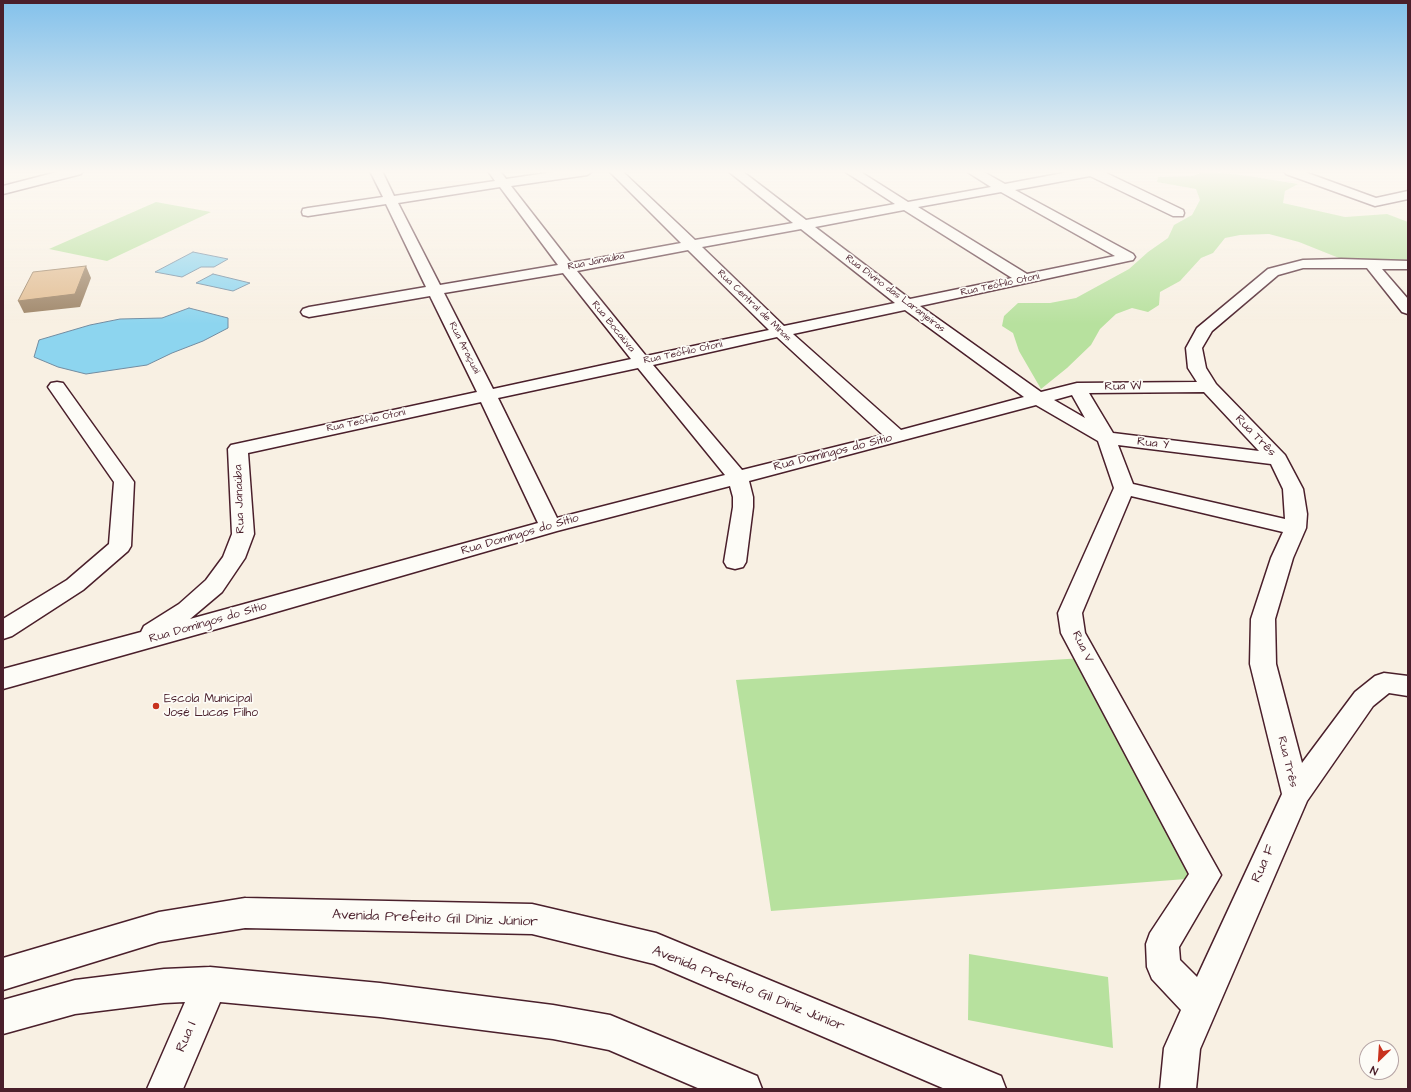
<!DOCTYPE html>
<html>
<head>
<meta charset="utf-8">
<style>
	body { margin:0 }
	#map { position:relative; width:1411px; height:1092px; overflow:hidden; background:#f8f0e3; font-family:"Architects Daughter",sans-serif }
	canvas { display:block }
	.frame { position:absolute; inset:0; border:4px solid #4a1f2b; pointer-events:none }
	.north { position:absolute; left:1359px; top:1040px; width:40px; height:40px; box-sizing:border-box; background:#fdfcf7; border:1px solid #b5a4a5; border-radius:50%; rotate:205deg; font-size:11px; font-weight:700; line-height:16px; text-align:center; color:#4a1f2b }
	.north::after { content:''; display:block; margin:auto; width:14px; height:18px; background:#c8321e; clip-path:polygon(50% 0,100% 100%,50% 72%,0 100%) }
</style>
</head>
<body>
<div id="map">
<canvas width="1411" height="1092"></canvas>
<div class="frame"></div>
<div class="north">N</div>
</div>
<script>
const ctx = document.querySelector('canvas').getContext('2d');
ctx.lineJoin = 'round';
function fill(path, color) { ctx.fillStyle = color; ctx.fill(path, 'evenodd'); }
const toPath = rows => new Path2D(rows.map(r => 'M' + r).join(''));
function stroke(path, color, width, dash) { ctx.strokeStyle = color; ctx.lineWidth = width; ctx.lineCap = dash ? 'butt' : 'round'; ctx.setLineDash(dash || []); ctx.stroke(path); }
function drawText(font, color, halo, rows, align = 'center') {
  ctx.font = font + ' "Architects Daughter",sans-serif'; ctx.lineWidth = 3.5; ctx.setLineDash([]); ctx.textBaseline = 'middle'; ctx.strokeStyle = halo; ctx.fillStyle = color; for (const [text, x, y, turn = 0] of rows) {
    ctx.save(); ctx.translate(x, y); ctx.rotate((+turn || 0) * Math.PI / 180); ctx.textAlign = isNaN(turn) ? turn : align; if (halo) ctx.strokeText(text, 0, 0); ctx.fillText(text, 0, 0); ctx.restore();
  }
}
fill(toPath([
	[1206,171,1248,176,1298,184,1285,191,1283,203,1345,217,1387,214,1408,222,1408,260,1344,260,1299,242,1269,234,1240,235,1225,238,1213,253,1201,258,1180,281,1160,292,1159,305,1148,312,1132,308,1116,314,1100,329,1091,345,1067,368,1041,389,1019,351,1013,333,1002,326,1004,316,1018,303,1050,303,1076,298,1129,269,1148,252,1168,238,1174,225,1192,215,1200,200,1196,189,1157,182,1158,177,1193,176],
	[156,202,211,212,107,261,49,249],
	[1083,658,1199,878,771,911,736,680],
	[969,954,1108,977,1113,1048,968,1020]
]), '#b7e19e');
const water = toPath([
	[193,252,228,259,214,267,201,267,182,277,155,272,193,252],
	[213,274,250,283,233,291,196,283,213,274],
	[189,308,228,318,228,328,203,341,172,353,147,365,86,374,58,367,34,357,39,340,90,325,120,319,162,318,189,308]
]);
fill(water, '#8dd5ef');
stroke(water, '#728ca1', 1);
const minor = toPath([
	[61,171,83,171,81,174,3,194,3,186,61,171],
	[370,171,382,171,394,196,495,181,488,171,500,171,506,179,560,171,593,171,587,175,511,186,571,263,681,243,609,171,622,171,695,240,793,223,728,171,742,171,806,220,895,204,844,171,859,171,908,202,991,187,966,171,982,171,1005,184,1074,171,1102,171,1183,210,1184,213,1183,216,1173,216,1090,176,1015,190,1133,254,1135,257,1133,260,1128,261,920,306,1041,392,1077,383,1197,382,1188,368,1186,348,1197,328,1268,269,1303,260,1341,259,1408,261,1408,269,1382,269,1408,299,1408,314,1402,312,1367,268,1303,268,1278,275,1212,331,1202,348,1206,368,1216,384,1285,455,1303,489,1307,514,1306,528,1293,558,1275,619,1276,664,1302,763,1355,692,1375,676,1384,673,1408,676,1408,696,1389,693,1373,706,1307,801,1200,1049,1196,1089,1160,1089,1164,1048,1181,1010,1152,979,1147,967,1146,944,1150,933,1189,874,1061,633,1058,613,1114,488,1098,441,1036,405,749,481,753,497,753,507,746,562,743,567,735,569,727,567,724,562,733,507,733,497,730,486,557,531,245,621,3,689,3,669,141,632,144,626,179,604,206,580,223,557,232,534,228,449,231,445,477,392,430,296,309,317,303,315,301,312,303,309,309,307,426,287,386,204,308,216,303,215,302,212,303,209,308,208,383,197,370,171],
	[500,187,558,265,440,285,398,203,500,187],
	[1001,192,1115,256,1027,274,918,207,1001,192],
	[904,210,1012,278,910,299,815,227,904,210],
	[801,229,895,303,784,326,702,247,801,229],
	[688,250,769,330,646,356,577,271,688,250],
	[563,273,631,359,493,389,444,293,563,273],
	[905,310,1024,397,901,430,793,334,905,310],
	[777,337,883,435,742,470,653,365,777,337],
	[638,368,725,475,557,518,498,398,638,368],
	[1204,392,1259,451,1113,433,1089,393,1204,392],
	[1072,395,1085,418,1054,400,1072,395],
	[481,402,538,523,190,619,222,592,245,558,254,534,248,453,481,402],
	[1118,445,1271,464,1283,489,1285,519,1133,484,1118,445],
	[1131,496,1283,532,1271,558,1251,619,1250,664,1282,794,1197,977,1180,960,1179,947,1221,875,1085,633,1082,613,1131,496],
	[1284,171,1302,171,1376,198,1408,191,1408,199,1375,206,1286,174,1284,171],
	[57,382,63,383,134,482,131,546,128,551,83,590,12,636,3,639,3,619,67,580,109,544,114,482,48,387,51,383,57,382],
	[245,898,532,904,656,933,1001,1076,1006,1089,945,1089,654,964,532,934,245,928,159,942,3,990,3,958,159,912,245,898],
	[210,967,380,983,553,1005,610,1015,757,1076,762,1089,700,1089,609,1050,553,1039,380,1017,220,1002,183,1089,147,1089,185,1002,164,1003,75,1014,3,1034,3,1000,75,980,164,969,210,967]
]);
stroke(minor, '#4a1f2b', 3);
fill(minor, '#fdfcf7');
fill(toPath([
	[86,266,91,278,80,307,24,313,18,301]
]), '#9e8568');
const building = toPath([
	[86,266,75,294,18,301,33,272,86,266]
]);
fill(building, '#e2be94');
stroke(building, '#9e8568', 1);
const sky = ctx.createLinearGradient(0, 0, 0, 324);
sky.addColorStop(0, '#83c1eb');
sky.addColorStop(0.53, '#fcf8f2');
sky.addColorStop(1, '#fcf8f200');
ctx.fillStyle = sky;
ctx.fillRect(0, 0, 1411, 324);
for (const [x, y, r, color] of [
	[156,706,4,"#c8321e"]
]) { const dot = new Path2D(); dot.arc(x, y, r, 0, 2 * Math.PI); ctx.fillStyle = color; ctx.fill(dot); stroke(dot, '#fdfcf7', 1.5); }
drawText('10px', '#4a1f2b', '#fdfcf7', [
	["Rua Janaúba",596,262,-11],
	["Rua Teófilo Otoni",1000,285,-12],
	["Rua Divino das Laranjeiras",895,294,37],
	["Rua Central de Minas",754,306,44],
	["Rua Bocaiúva",613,327,51],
	["Rua Araçuaí",464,348,63],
	["Rua Teófilo Otoni",683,353,-12],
	["Rua Teófilo Otoni",366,421,-12]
]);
drawText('12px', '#4a1f2b', '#fdfcf7', [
	["Rua W",1123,387,-1],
	["Rua Três",1255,436,46],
	["Rua Y",1153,444,7],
	["Rua Domingos do Sítio",833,453,-14],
	["Rua Janaúba",240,499,-92],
	["Rua Domingos do Sítio",520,535,-16],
	["Rua Domingos do Sítio",208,623,-16],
	["Rua V",1082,647,64],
	["Rua Três",1287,762,76]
]);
drawText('12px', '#4a1f2b', '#fdfcf7', [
	["Escola Municipal",164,699],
	["José Lucas Filho",164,713]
], 'left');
drawText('14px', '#4a1f2b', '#fdfcf7', [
	["Rua F",1264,864,-66],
	["Avenida Prefeito Gil Diniz Júnior",435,919,2],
	["Avenida Prefeito Gil Diniz Júnior",748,989,22],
	["Rua I",187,1037,-67]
]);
</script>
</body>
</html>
